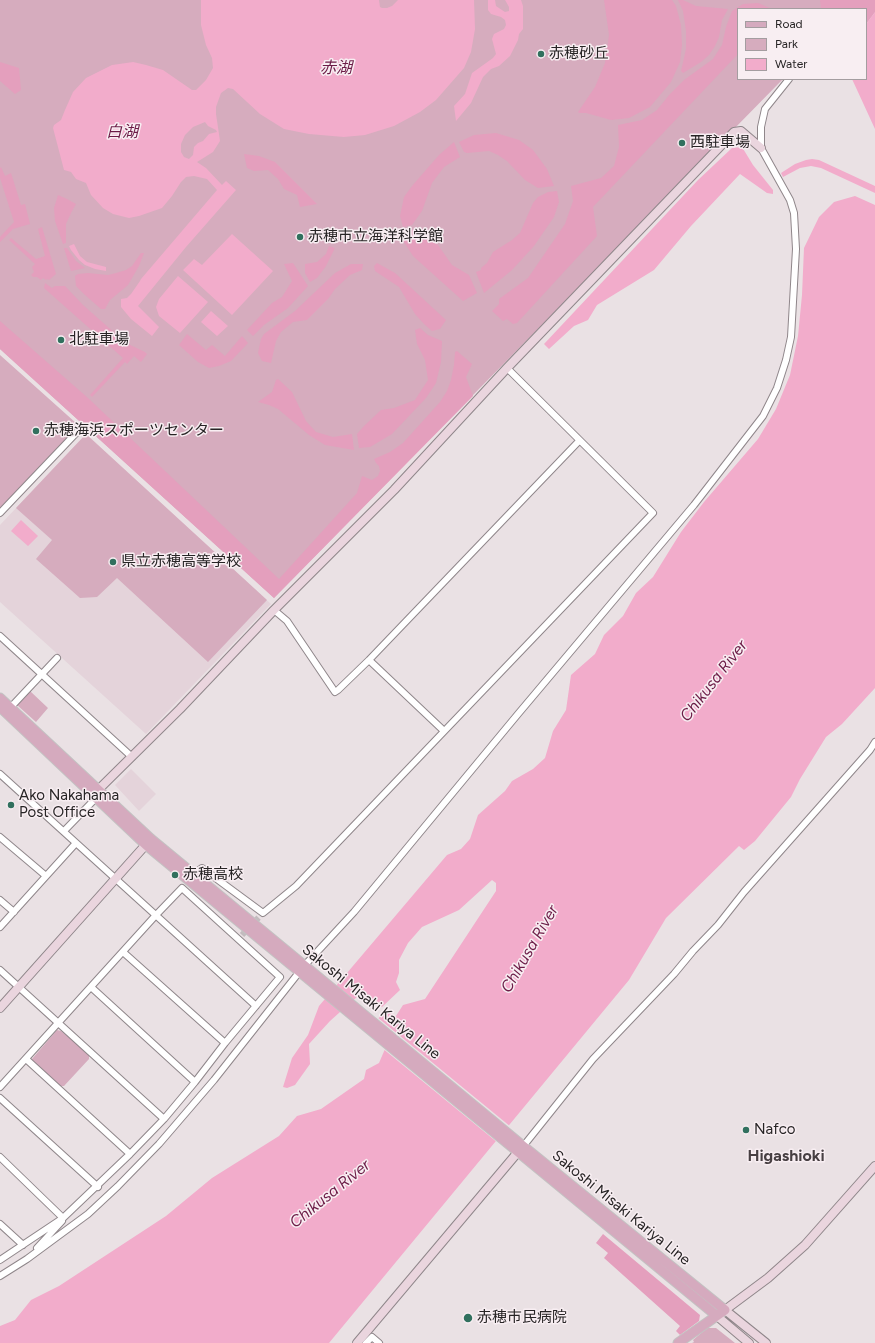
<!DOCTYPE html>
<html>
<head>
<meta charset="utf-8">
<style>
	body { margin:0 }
	#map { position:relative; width:875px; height:1343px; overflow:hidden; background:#eae1e4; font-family:Figtree,sans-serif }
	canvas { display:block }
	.legend { position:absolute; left:737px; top:8px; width:130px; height:72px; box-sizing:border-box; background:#f8eef2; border:1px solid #a49da0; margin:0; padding:5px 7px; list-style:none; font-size:12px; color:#272425 }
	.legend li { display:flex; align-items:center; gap:8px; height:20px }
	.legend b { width:20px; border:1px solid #a49da0 }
</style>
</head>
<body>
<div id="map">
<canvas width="875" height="1343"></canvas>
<ul class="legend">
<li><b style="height:5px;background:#d5aabe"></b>Road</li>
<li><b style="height:11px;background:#d6acbe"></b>Park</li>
<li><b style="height:11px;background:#f2accb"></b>Water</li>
</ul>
</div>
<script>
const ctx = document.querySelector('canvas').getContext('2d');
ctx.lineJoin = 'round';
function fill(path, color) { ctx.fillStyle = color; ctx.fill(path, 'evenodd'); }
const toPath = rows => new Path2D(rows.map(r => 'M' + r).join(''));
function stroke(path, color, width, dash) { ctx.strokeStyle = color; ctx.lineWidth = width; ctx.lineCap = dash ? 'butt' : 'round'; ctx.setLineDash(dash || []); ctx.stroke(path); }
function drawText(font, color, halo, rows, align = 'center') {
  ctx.font = font + ' Figtree,"Noto Sans JP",sans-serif'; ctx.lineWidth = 3; ctx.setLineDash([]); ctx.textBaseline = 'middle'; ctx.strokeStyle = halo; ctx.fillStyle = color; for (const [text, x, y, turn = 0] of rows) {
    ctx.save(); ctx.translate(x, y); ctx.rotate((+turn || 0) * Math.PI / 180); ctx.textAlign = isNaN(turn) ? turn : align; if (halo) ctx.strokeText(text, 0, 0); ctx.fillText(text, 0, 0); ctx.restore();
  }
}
fill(toPath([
	[86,434,271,604,146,734,0,602,0,525],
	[131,769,156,794,139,811,115,785]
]), '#e4d3da');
fill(toPath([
	[0,0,875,0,875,12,866,24,866,9,738,9,738,79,783,79,274,598,0,349],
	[0,355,76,423,69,438,0,510],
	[86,434,267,600,208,662,117,578,97,597,80,598,36,559,52,540,16,508],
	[30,691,48,708,36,722,17,705],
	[57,1030,61,1031,89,1054,89,1059,64,1086,60,1086,32,1061,32,1059],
	[707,1328,716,1328,735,1343,692,1343,694,1342,693,1340]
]), '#d6acbe');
fill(toPath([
	[604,0,672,0,676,6,681,25,682,45,680,62,671,82,650,107,629,118,611,120,586,113,579,113,578,112,595,87,605,63,609,35],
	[678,0,683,0,696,6,728,9,722,20,719,37,715,46,709,55,701,62,683,73,681,71,686,49,686,31,683,11],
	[820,0,875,0,875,12,866,24,866,9,821,9],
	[758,3,772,9,738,9,738,54,593,207,597,236,517,323,513,324,507,319,503,321,492,311,499,304,499,299,528,278,565,224,573,201,571,186,601,178,614,166,619,147,618,125,642,120,657,110,670,94,684,80,713,59,722,45,726,27,732,11,743,4],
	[0,62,19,68,21,90,15,94,0,81],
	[496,133,519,140,533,150,547,169,554,186,538,188,525,180,507,161,498,155,489,151,467,153,464,152,459,142,474,135],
	[454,142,460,157,444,167,432,183,422,211,412,225,403,227,400,216,404,197,412,186,439,155],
	[244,154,259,156,275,162,317,204,300,207,297,195,284,189,278,179,268,170,254,171,247,168],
	[1,167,5,176,11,173,21,205,25,204,30,224,13,229,0,242,0,237,14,222,0,178,0,168],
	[557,191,559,202,554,217,534,246,512,270,484,293,476,272,481,270,481,268,487,263,493,252,512,240,520,233,533,203,538,197,548,192],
	[58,195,67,199,76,204,71,213,66,224,66,243,63,244,55,221,54,208],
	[42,227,56,274,49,280,47,279,46,280,43,278,41,280,37,277,33,277,31,275,34,272,32,267,35,264,9,240,11,238,36,259,45,256,38,229],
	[413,230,427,237,438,245,452,265,469,275,477,293,463,301,413,256,404,242,403,231],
	[329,246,335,248,326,266,317,278,310,282,305,273,305,264,317,262,326,254],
	[64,248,67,248,76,261,85,268,71,271],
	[141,253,144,253,139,266,128,285,110,300,105,309,101,309,85,295,76,286,75,276,78,274,88,273,108,275,116,273,126,270,132,266],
	[293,263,308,286,288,308,264,325,253,336,247,330,272,303,282,297,292,281,284,264],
	[377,263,395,273,446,320,440,329,432,331,424,324,415,314,399,287,375,271,374,266],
	[351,264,363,264,362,270,350,275,335,289,328,299,307,320,293,322,281,332,276,341,271,363,262,361,258,353,261,339,264,334,295,311,335,273],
	[45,283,52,288,55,286,65,286,83,305,126,343,145,352,147,354,141,362,134,356,127,364,125,362,92,397,90,395,123,358,44,288],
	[0,321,88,398,279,579,357,493,362,476,372,480,378,476,380,471,379,466,376,463,374,459,390,452,403,443,440,402,447,391,451,380,454,365,455,352,457,351,472,364,466,377,473,396,274,598,0,349],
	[420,328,428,335,442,341,441,362,436,383,426,398,392,434,370,447,359,448,357,434,364,426,381,410,394,408,415,400,428,380,425,360,417,344,415,330],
	[187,334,206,350,212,345,225,356,242,336,248,343,231,361,219,366,209,368,198,362,179,345],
	[278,379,292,392,306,421,316,432,333,437,352,434,354,450,325,445,309,435,278,409,269,405,258,402,272,392,276,380],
	[603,1234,700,1315,699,1321,680,1335,676,1331,680,1326,604,1258,608,1253,596,1243]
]), '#e49fbd');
fill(toPath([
	[201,0,379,0,380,7,382,8,387,8,392,6,398,0,474,0,475,29,471,52,464,68,436,100,420,112,394,126,365,135,344,137,309,134,284,129,260,114,233,89,228,88,221,93,216,107,216,114,220,141,213,152,197,162,206,168,222,185,226,181,236,190,186,247,138,306,159,327,152,336,131,319,121,307,121,299,127,298,131,294,140,281,141,279,217,190,207,179,194,176,186,177,181,182,172,196,162,208,139,216,129,218,113,214,103,208,91,195,86,183,76,179,71,172,64,170,53,128,54,125,61,120,65,110,73,92,86,78,112,65,133,62,146,65,163,70,192,90,196,90,206,80,213,68,212,58,206,45,201,25],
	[205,122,208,126,216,130,217,132,209,134,203,141,198,143,194,147,193,155,189,159,184,157,181,152,181,144,185,135,193,127],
	[488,0,495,0,496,6,505,12,509,11,509,7,505,0,521,0,523,6,523,29,519,34,518,40,510,56,499,66,491,69,483,77,471,103,456,121,454,106,465,94,472,73,493,58,496,54,492,39,494,34,504,29,506,25,505,20,501,17,491,14,488,10],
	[875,12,875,129,852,79,866,79,866,24],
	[742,147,753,165,773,190,773,194,767,193,740,174,691,226,654,270,597,305,588,320,574,326,549,349,544,344,698,180,732,148],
	[812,159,819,160,875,186,875,193,821,168,811,166,800,168,783,177,781,173,795,164,806,160],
	[855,196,875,205,875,688,842,724,826,737,800,779,791,797,755,841,744,850,739,846,666,918,629,980,329,1343,0,1343,0,1326,15,1320,31,1300,59,1286,166,1216,212,1178,279,1136,297,1116,321,1109,364,1079,366,1070,379,1063,385,1049,375,1022,385,1011,396,1016,403,1005,425,999,496,891,496,883,492,880,459,910,422,927,408,943,399,960,399,973,396,982,400,990,382,1007,358,996,330,1021,309,1044,310,1064,295,1085,287,1088,283,1087,292,1058,308,1035,319,1006,447,855,461,849,470,839,478,815,505,791,512,781,533,769,545,758,553,731,566,710,571,675,595,654,604,635,623,616,636,593,653,577,681,532,704,502,758,439,776,409,790,375,798,336,802,295,804,248,819,217,834,202],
	[232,234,273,271,232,315,183,270,194,259,202,265],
	[74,244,80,256,87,262,106,267,106,271,95,269,85,265,79,260,71,250,69,246],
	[178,276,208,302,180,333,159,316,156,307,159,299],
	[211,311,228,326,217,336,201,322],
	[21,520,38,536,28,546,11,531]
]), '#f2accb');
fill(toPath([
	[377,1017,511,1127,498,1143,382,1048,373,1022]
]), '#eae1e4');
stroke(toPath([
	[242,935,263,913]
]), '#c3bbbe', 6, [6, 3]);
const street = toPath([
	[0,513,81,428],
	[274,610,287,621,335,692,338,690,369,660,579,441],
	[0,636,132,757],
	[369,660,444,731],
	[10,708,57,658],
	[0,774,256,1006],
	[64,831,96,798],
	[0,837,46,876],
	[194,874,202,868,263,913,296,886,653,513,507,368],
	[0,900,14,912],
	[0,927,76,843],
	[123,952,225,1043],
	[0,970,164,1119],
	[91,987,195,1082],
	[26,1059,130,1154],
	[0,1087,156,915,182,888,280,977,225,1043,195,1082,164,1119,130,1154,63,1218,0,1260],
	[0,1098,98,1187],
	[521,1149,593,1059,674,974,693,951,718,925,744,892,870,750,875,742],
	[0,1157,63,1218],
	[0,1224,23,1245],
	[37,1248,62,1221],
	[0,1276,27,1259,88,1214,118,1186,159,1144,214,1080,304,966,354,912,518,714,694,505,763,416,777,388,786,360,791,337,796,249,794,213,790,200,761,148,761,127,765,109,789,79],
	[366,1343,372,1337,379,1343]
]);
const secondary = toPath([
	[97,795,99,789,180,709,274,610,394,490,507,368,734,132,741,131,761,148],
	[0,1008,150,840],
	[717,1316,749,1343],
	[357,1343,518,1152],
	[766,1343,725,1310,768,1278,805,1245,875,1166]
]);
const primary = toPath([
	[0,698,151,839,523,1146,725,1310,678,1343],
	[0,707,146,845,717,1316]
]);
stroke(street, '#8f868a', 8);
stroke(secondary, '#8f868a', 10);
stroke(primary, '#c3c2c2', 11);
stroke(street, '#fff', 6);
stroke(secondary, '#ead5de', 8);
stroke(primary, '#d5aabe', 9);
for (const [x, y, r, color] of [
	[541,54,4,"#31705e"],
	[682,143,4,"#31705e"],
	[300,237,4,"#31705e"],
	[61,340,4,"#31705e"],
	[36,431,4,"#31705e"],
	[113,562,4,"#31705e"],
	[11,805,4,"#31705e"],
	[175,875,4,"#31705e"],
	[746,1130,4,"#31705e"],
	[468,1318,5,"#31705e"]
]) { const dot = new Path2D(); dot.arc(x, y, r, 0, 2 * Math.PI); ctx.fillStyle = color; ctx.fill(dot); stroke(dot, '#f8eef2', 1.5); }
drawText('15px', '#272425', '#f8eef2', [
	["赤穂砂丘",549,54],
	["西駐車場",690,143],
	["赤穂市立海洋科学館",308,237],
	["北駐車場",69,340],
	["赤穂海浜スポーツセンター",44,431],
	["県立赤穂高等学校",121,562],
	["Ako Nakahama",19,796],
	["Post Office",19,813],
	["赤穂高校",183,875],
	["Nafco",754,1130],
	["赤穂市民病院",477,1318]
], 'left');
drawText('15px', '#272425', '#f8eef2', [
	["Sakoshi Misaki Kariya Line",371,1002,39],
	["Sakoshi Misaki Kariya Line",621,1208,39]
]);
drawText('italic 16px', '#6c1c47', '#f8eef2', [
	["赤湖",336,68],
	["白湖",122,132],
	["Chikusa River",714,681,-52],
	["Chikusa River",530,949,-60],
	["Chikusa River",330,1194,-39]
]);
drawText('bold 16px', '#473f42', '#f8eef2', [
	["Higashioki",786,1156]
]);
</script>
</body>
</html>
